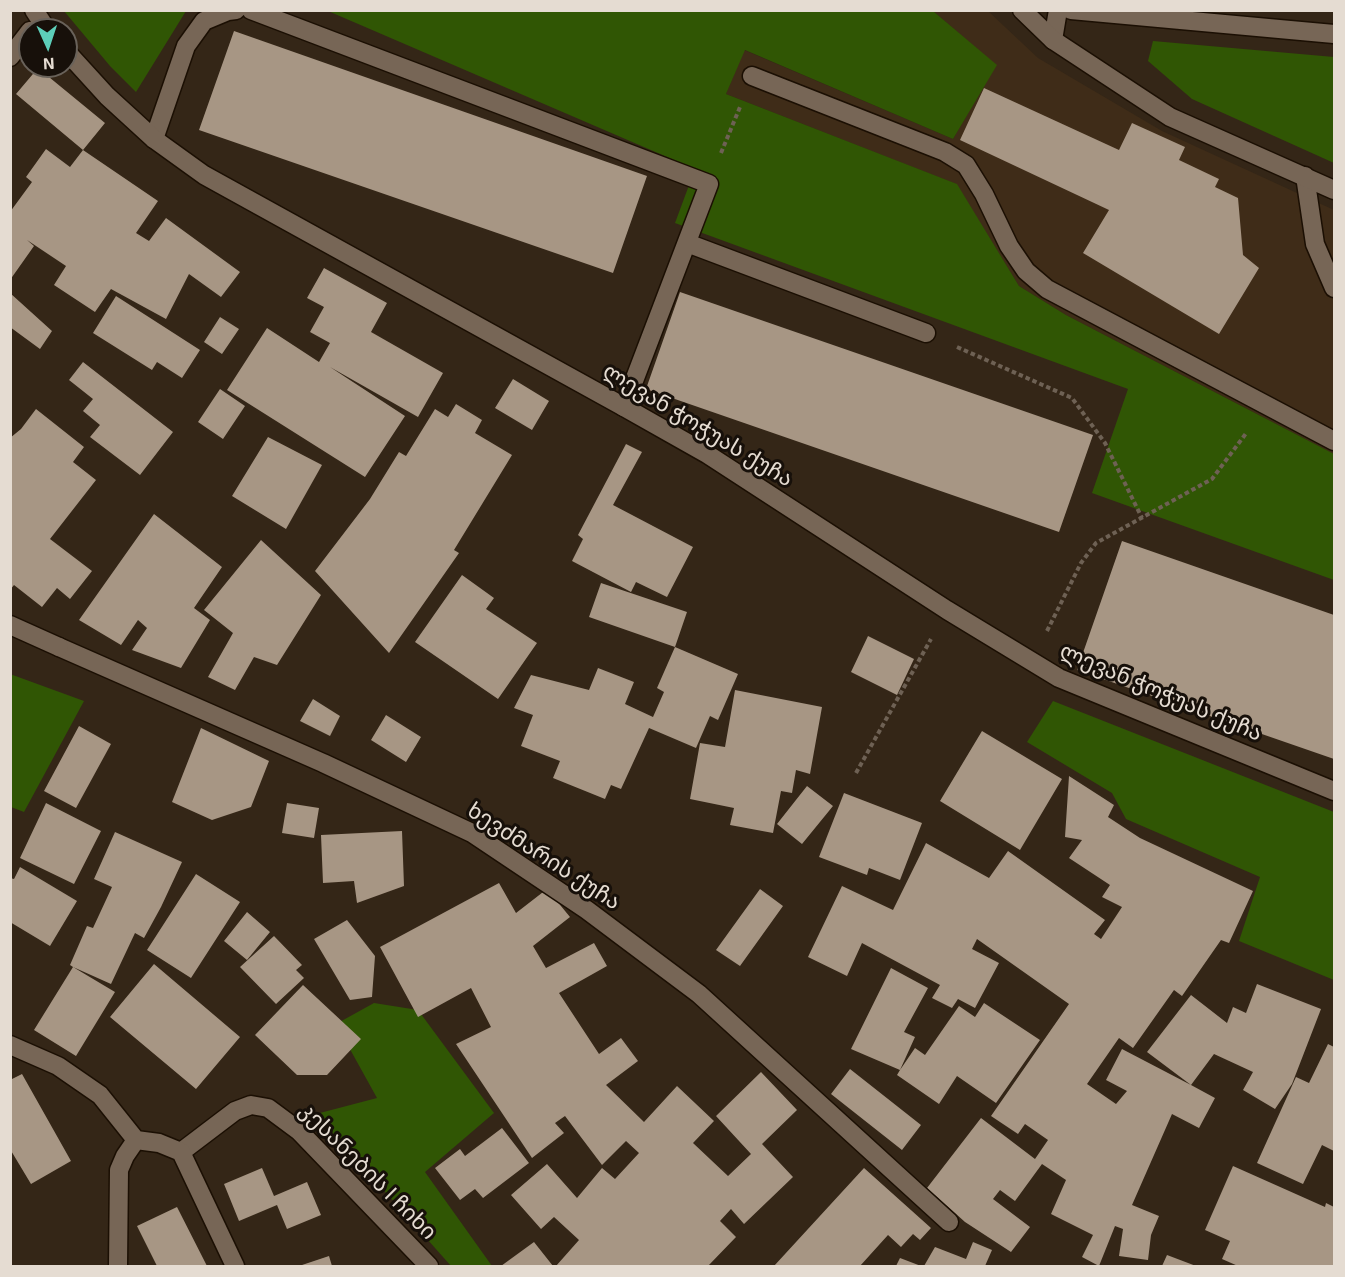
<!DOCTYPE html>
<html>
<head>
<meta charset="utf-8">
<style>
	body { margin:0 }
	#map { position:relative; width:1345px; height:1277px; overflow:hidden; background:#342617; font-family:"Exo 2",sans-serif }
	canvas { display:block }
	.frame { position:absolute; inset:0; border:12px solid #e5dcd2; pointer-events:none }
	.north { position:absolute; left:18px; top:18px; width:60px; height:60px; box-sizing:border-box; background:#17100a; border:2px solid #69625a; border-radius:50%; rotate:177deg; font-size:16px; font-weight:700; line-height:24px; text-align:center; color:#e5dcd2 }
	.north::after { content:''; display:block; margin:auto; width:21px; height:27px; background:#5dceb9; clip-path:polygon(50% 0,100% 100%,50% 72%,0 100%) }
</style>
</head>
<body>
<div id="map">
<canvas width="1345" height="1277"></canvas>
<div class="frame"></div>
<div class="north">N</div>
</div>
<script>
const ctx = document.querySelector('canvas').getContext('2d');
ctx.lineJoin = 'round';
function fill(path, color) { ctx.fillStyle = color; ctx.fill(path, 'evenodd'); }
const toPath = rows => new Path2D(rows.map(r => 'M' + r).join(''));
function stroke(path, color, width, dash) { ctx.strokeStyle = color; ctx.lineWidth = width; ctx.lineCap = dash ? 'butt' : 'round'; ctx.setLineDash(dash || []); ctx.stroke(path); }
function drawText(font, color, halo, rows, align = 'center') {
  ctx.font = font + ' "Exo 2","Noto Sans Georgian",sans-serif'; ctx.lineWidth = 6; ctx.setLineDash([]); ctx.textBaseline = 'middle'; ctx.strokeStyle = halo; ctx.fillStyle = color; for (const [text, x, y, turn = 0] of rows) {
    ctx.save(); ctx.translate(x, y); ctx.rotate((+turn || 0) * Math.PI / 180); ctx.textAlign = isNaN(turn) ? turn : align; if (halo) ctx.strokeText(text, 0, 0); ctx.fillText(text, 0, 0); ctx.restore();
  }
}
fill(toPath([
	[933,11,988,11,1038,58,1162,131,1334,210,1334,454,1066,315,1019,286,956,184,726,94,744,50,953,139,996,65]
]), '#3f2c18');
fill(toPath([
	[64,11,186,11,136,92,110,66],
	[328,11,933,11,997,65,953,139,745,50,726,94,957,184,1019,286,1066,315,1334,454,1334,580,1092,493,1128,389,675,223,695,169],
	[1153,41,1334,57,1334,163,1192,99,1148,61],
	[10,674,84,701,24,812,11,807],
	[1053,701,1334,812,1334,980,1239,941,1260,877,1126,819,1112,793,1027,742],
	[374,1003,418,1010,494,1113,425,1172,492,1266,451,1266,316,1114,377,1098,336,1024]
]), '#305604');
fill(toPath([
	[234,31,647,176,613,273,199,130],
	[38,68,105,123,83,150,16,94],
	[984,88,1119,150,1132,123,1185,147,1179,160,1219,179,1215,187,1238,198,1243,255,1259,268,1219,334,1083,253,1109,210,960,140],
	[46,149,70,167,83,150,158,201,136,233,149,241,166,218,240,272,221,297,189,274,166,319,111,289,95,312,54,285,66,266,27,240,34,246,10,280,10,212,32,182,26,177],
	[324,268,387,303,371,332,443,373,418,417,330,367,405,416,365,477,227,390,267,328,319,362,330,343,310,332,324,307,307,298],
	[680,292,1093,435,1059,532,646,389],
	[10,293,52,331,40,349,10,327],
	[116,296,200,350,182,378,157,362,152,370,93,333],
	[220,317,239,329,222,354,204,342],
	[83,362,173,432,140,475,90,437,100,425,83,411,93,399,69,380],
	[513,379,549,401,532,430,495,408],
	[220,389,245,406,223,439,198,422],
	[456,404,482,420,475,433,512,455,454,550,459,553,389,653,315,571,370,499,399,452,406,456,435,409,448,417],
	[36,409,84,447,73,462,96,480,50,539,92,571,70,599,57,588,42,607,14,585,10,590,10,438,21,429],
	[268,437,322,465,286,529,232,496],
	[626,444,642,452,613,505,693,547,667,597,636,582,631,592,572,561,583,539,578,535],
	[154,514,222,567,194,608,210,620,181,668,132,650,147,628,138,620,121,645,79,620],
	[261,540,321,595,277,665,254,657,235,690,208,677,233,633,204,610],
	[1122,541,1334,615,1334,759,1077,670],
	[462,575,494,598,486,609,537,643,498,699,415,642],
	[601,583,687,612,675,647,589,617],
	[868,636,914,659,897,695,851,672],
	[675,647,738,674,718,720,710,716,696,748,649,728,621,789,611,785,605,799,553,778,560,761,521,746,533,715,514,708,531,675,589,690,598,668,634,682,625,704,653,717,664,692,657,688],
	[735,690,822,707,810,774,796,770,792,793,781,791,773,833,730,825,734,808,690,799,700,743,725,747],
	[313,699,340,716,330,736,300,721],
	[386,715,421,737,406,762,371,740],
	[79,726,111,744,76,808,44,791],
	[201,728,269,761,251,807,212,820,172,802],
	[982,731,1062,779,1020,850,940,801],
	[1069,776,1114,805,1108,817,1140,838,1253,891,1229,943,1221,940,1182,996,1174,990,1133,1048,1119,1038,1087,1084,1116,1104,1127,1091,1106,1080,1122,1049,1191,1085,1147,1052,1191,995,1227,1023,1233,1007,1246,1013,1257,984,1321,1009,1292,1084,1275,1109,1243,1090,1253,1072,1214,1054,1191,1085,1215,1098,1199,1128,1172,1114,1132,1205,1159,1216,1151,1235,1148,1260,1119,1256,1123,1229,1115,1226,1099,1266,1082,1257,1093,1235,1051,1214,1066,1180,1042,1164,1015,1201,1000,1190,993,1199,1030,1227,1011,1252,965,1222,927,1188,981,1118,1035,1159,1048,1140,1025,1124,1018,1134,991,1116,1069,1004,977,939,972,949,999,963,975,1008,958,999,952,1008,932,998,940,985,862,943,847,976,808,957,842,886,893,910,926,843,989,878,1008,851,1105,920,1094,934,1101,939,1122,907,1102,897,1110,885,1069,858,1082,840,1065,837],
	[807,786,833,806,802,844,777,824],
	[844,793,922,823,900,880,869,868,867,875,819,857],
	[46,803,101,831,74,884,20,858],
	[287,803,319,808,314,838,282,833],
	[402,831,404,886,357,903,354,881,323,883,321,835],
	[115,832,182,862,161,907,144,938,135,933,111,984,73,967,115,992,76,1056,34,1030,73,967,70,965,87,926,93,928,112,887,94,879],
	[20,867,77,901,50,946,10,922,10,878,14,879],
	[196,874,240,902,191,978,147,950],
	[499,883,516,913,547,889,570,917,533,946,546,968,594,943,607,966,559,993,599,1054,621,1038,638,1061,606,1085,644,1122,677,1086,714,1121,693,1143,728,1176,751,1154,716,1116,761,1072,797,1110,762,1144,793,1177,744,1224,731,1209,720,1221,736,1237,708,1266,556,1266,579,1240,554,1217,541,1229,511,1195,547,1164,577,1198,602,1168,615,1179,639,1153,626,1141,602,1165,565,1116,555,1123,564,1133,532,1158,456,1044,491,1027,471,988,418,1017,380,947],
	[760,889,783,906,740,966,716,950],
	[247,912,270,932,247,960,224,941],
	[347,920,375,956,372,997,350,1000,314,939],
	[274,936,302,965,296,970,304,978,276,1004,240,967],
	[154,964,240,1037,196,1089,110,1017],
	[891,968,928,988,904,1032,915,1037,900,1070,915,1048,925,1055,959,1006,975,1017,984,1003,1040,1040,996,1103,957,1076,939,1104,897,1075,900,1070,851,1049],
	[303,985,361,1039,327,1075,297,1075,255,1035],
	[1328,1044,1334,1047,1334,1151,1322,1145,1303,1184,1257,1163,1296,1077,1309,1083],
	[850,1069,921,1125,902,1150,831,1094],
	[22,1074,71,1161,31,1184,10,1149,10,1080],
	[502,1128,529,1163,483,1198,475,1189,460,1200,435,1168,460,1149,465,1156],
	[1233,1166,1325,1207,1326,1203,1334,1207,1334,1266,1238,1266,1222,1259,1230,1241,1205,1230],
	[262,1168,274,1196,307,1182,321,1215,287,1229,277,1205,239,1221,224,1184],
	[864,1168,931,1228,920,1240,913,1234,901,1247,888,1235,860,1266,774,1266],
	[177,1207,207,1266,157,1266,137,1226],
	[534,1242,553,1266,501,1266],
	[973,1242,992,1250,985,1266,924,1266,935,1247,966,1259],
	[1167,1255,1196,1266,1162,1266],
	[329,1256,332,1266,299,1266],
	[900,1258,921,1266,896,1266]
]), '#a79684');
const lane = toPath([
	[251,10,709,184,624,407],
	[1071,10,1334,34],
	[1053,40,1058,10],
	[752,76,945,152,966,165,984,194,1009,246,1026,271,1047,289,1334,441],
	[154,139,186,46,204,21,228,11,236,10],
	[1305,176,1315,244,1334,288],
	[687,243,926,333],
	[59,647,323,763,472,833,587,910,699,994,949,1222],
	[181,1152,235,1111,251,1105,268,1108,299,1131,429,1266]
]);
const street = toPath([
	[34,10,47,30],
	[1022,10,1053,40,1170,117,1334,190],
	[66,51,107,96,154,139,204,175,624,407,707,454,947,610,1059,678,1334,791],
	[10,57,30,31],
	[10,625,59,647],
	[10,1045,58,1066,100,1095,136,1140],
	[136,1140,159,1143,181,1152,235,1266],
	[118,1266,119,1170,125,1156,136,1140]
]);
stroke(lane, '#1b0f03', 21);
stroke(street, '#1b0f03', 21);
stroke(toPath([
	[721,153,740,107],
	[957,347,1072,398,1105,443,1142,518],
	[1047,631,1081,563,1096,543,1212,479,1247,432],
	[856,773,931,639]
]), '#6e6154', 4, [4.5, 3]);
stroke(lane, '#776656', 18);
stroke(street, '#776656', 18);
drawText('22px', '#e5dcd2', '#17100a', [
	["ლევან ჭოჭუას ქუჩა",698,425,31],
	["ლევან ჭოჭუას ქუჩა",1161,692,23],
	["ხევძმარის ქუჩა",544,856,33],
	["კესანების I ჩიხი",368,1171,45]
]);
</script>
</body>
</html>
